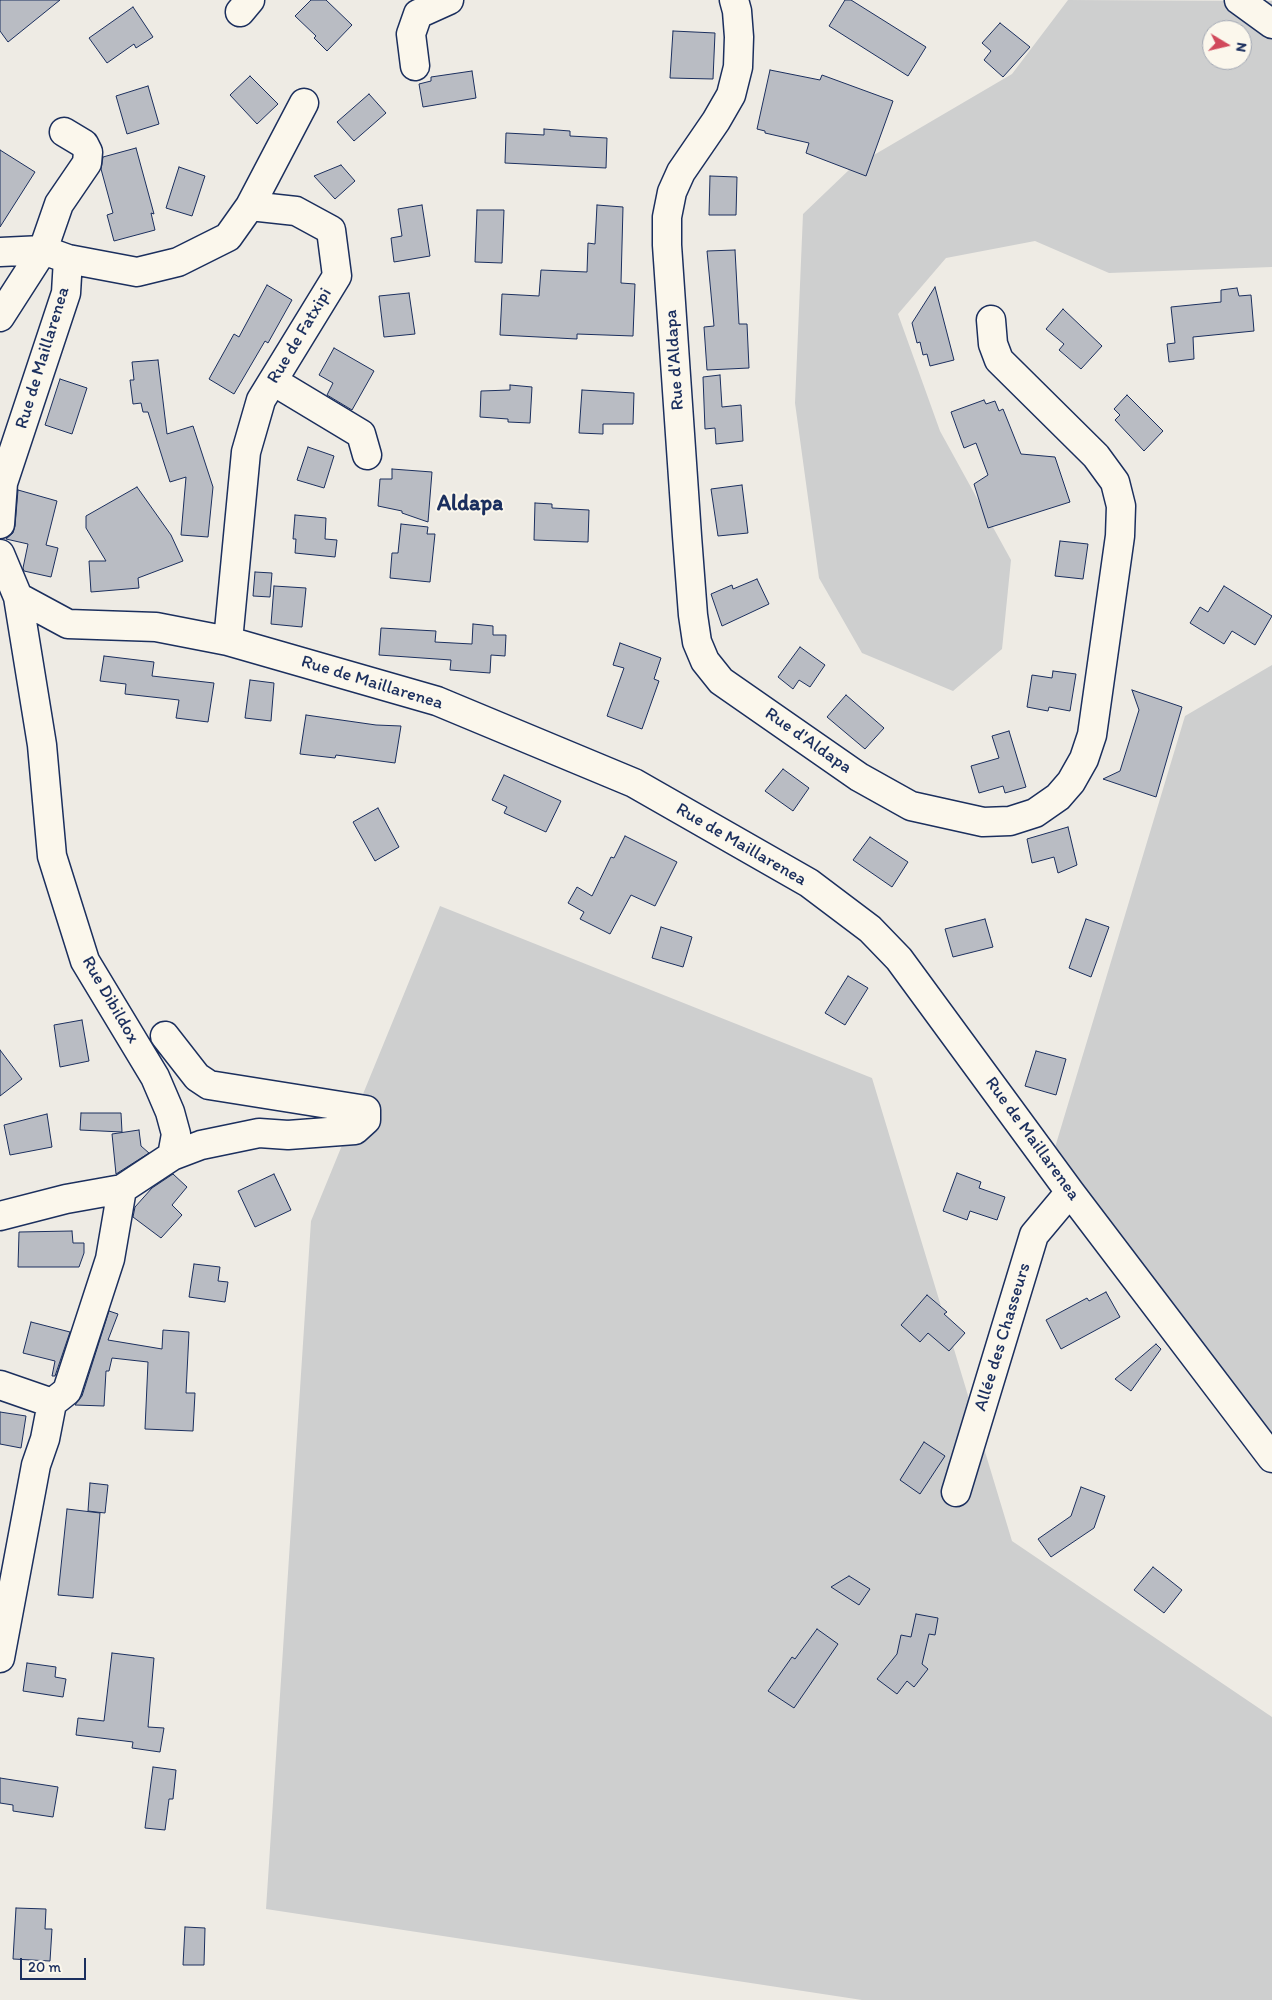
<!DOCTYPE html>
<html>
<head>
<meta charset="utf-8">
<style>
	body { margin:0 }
	#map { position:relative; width:1272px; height:2000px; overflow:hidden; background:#eeebe4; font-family:Itim,sans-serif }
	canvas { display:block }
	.north { position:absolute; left:1202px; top:20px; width:50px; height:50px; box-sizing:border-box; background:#fbf7ec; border:1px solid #a1a7b3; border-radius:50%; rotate:99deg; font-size:14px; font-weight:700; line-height:20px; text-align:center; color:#1b2f5e }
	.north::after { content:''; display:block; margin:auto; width:18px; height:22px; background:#d1495b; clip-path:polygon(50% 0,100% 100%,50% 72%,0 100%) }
	.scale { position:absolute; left:20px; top:1958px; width:66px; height:22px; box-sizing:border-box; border:2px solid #1b2f5e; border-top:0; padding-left:6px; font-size:15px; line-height:18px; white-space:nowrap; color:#1b2f5e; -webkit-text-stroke:4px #fbf7ec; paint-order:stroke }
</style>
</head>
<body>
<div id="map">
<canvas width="1272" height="2000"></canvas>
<div class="north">N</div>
<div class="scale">20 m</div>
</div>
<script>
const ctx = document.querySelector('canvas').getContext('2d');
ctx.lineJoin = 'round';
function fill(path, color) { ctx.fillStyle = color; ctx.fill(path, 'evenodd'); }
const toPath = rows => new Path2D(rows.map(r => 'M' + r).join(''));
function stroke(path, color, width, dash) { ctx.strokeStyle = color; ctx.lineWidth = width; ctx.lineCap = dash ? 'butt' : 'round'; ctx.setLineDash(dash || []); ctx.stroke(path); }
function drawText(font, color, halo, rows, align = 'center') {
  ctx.font = font + ' Itim,sans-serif'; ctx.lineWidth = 4; ctx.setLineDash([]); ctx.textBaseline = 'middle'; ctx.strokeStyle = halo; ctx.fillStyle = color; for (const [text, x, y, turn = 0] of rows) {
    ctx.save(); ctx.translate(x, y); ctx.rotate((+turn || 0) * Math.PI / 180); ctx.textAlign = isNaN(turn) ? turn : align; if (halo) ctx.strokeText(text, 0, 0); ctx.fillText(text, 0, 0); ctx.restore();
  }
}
fill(toPath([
	[1068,0,1272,1,1272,267,1109,273,1035,241,946,258,898,314,940,431,1011,560,1002,649,953,691,862,653,819,578,795,403,803,214,850,169,1012,74],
	[1212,30,1242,30,1242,60,1212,60],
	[1272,665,1272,1458,1050,1164,1185,716],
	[440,906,872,1078,1012,1541,1272,1717,1272,2000,862,2000,266,1909,311,1221]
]), '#cecfcf');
const building = toPath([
	[0,0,60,0,8,42,0,31,0,0],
	[311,0,326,0,352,25,327,51,314,38,316,36,295,16,311,0],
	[845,0,851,0,926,47,908,76,829,26,845,0],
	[133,7,153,37,136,48,134,44,107,63,89,38,133,7],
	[1000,23,1030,47,1003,77,984,60,991,51,982,43,1000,23],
	[673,31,715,33,713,79,670,78,673,31],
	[770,70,820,80,822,75,893,101,866,176,806,153,809,143,765,133,765,131,757,129,770,70],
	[472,71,476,98,423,107,419,84,431,81,431,77,472,71],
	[250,76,278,104,257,124,230,95,250,76],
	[148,86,159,124,127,134,116,96,148,86],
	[369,94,386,113,354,141,337,122,369,94],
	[544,129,570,131,570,136,607,138,606,168,505,163,506,133,544,135,544,129],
	[136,148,154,214,151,213,155,230,114,241,107,215,113,213,101,169,103,157,136,148],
	[0,150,35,172,0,227,0,150],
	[341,165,355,181,335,199,314,176,341,165],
	[179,167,205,176,192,216,166,208,179,167],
	[710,176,737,177,736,215,709,215,710,176],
	[422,205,430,256,394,262,391,238,402,236,398,209,422,205],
	[597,205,623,207,621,283,635,284,633,336,577,334,577,339,500,335,502,294,539,296,541,270,587,272,588,243,595,244,597,205],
	[477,210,504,210,502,263,475,262,477,210],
	[735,250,739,324,747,324,749,368,707,370,704,327,714,326,707,251,735,250],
	[267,285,292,300,268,343,265,341,234,394,209,379,234,334,239,337,267,285],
	[935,287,954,360,930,366,927,354,923,355,920,342,917,343,912,323,935,287],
	[1237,288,1239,296,1251,295,1254,331,1193,337,1194,359,1169,362,1167,344,1175,343,1171,307,1221,302,1221,290,1237,288],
	[409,293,415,334,384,337,379,296,409,293],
	[1063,309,1102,346,1081,369,1059,350,1064,344,1046,329,1063,309],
	[334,348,374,371,352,410,327,395,333,383,319,375,334,348],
	[158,360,167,434,193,426,213,487,208,537,181,535,186,477,170,482,148,412,143,412,141,403,133,404,130,380,134,380,132,362,158,360],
	[720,375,722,407,741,405,743,441,716,444,715,428,705,429,703,377,720,375],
	[60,379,87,388,72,434,45,425,60,379],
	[510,385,532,387,530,423,508,422,508,419,480,417,481,391,510,390,510,385],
	[582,390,634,393,633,424,603,424,603,434,579,433,582,390],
	[1127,395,1163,431,1144,451,1115,420,1120,415,1114,409,1127,395],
	[984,400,986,404,995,401,999,411,1003,409,1021,454,1055,457,1070,502,988,528,974,484,988,475,976,443,964,448,951,412,984,400],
	[308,447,334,456,324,488,297,480,308,447],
	[392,469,432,472,428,522,402,513,402,511,378,506,380,479,392,479,392,469],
	[742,485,748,533,718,536,711,489,742,485],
	[137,487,171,535,183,561,138,578,139,588,91,592,89,561,106,561,86,528,86,516,137,487],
	[18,490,57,501,46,545,58,548,51,577,24,571,23,568,28,544,6,539,13,533,15,526,18,490],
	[535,503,552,504,552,508,589,510,588,542,534,540,535,503],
	[295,515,326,518,325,539,337,540,335,557,295,553,296,539,293,539,295,515],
	[401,524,428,527,427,534,435,534,430,582,390,578,392,553,398,553,401,524],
	[1060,541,1088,544,1083,579,1055,576,1060,541],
	[255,572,272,573,270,597,253,596,255,572],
	[757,579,769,604,722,626,711,594,732,585,733,589,757,579],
	[274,586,306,588,302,627,271,624,274,586],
	[1224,586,1272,616,1255,645,1232,631,1224,644,1190,623,1200,607,1208,612,1224,586],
	[473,624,493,626,493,635,506,635,505,656,491,655,490,673,450,670,451,660,379,655,381,628,436,631,435,642,472,644,473,624],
	[620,643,661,658,654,679,659,681,642,729,607,716,624,668,613,665,620,643],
	[800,647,825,665,810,687,799,680,793,689,778,677,800,647],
	[104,656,154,662,152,676,214,683,208,722,176,718,179,700,125,694,126,684,100,681,104,656],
	[1053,671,1076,674,1070,711,1049,707,1048,711,1027,707,1032,675,1052,678,1053,671],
	[250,680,274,683,271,721,245,718,250,680],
	[1132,690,1182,707,1156,797,1103,779,1120,771,1139,710,1132,690],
	[846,695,884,728,865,749,827,717,846,695],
	[306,715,376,725,401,726,395,763,336,755,335,758,300,754,306,715],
	[1009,731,1026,787,1005,793,1003,786,979,793,971,766,999,758,992,736,1009,731],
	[783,769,809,788,793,811,765,791,783,769],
	[504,775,561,801,546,832,504,813,507,807,492,800,504,775],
	[378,808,399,847,375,861,353,822,378,808],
	[1068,827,1077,865,1058,873,1054,857,1032,863,1027,839,1068,827],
	[625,836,677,862,655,906,631,895,610,934,580,919,584,912,568,903,577,887,592,896,611,857,614,858,625,836],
	[870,837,908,862,892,887,853,860,870,837],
	[985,919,993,947,953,957,945,929,985,919],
	[1086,919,1109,927,1091,977,1069,968,1086,919],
	[661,927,692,937,683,967,652,958,661,927],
	[848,976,868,988,845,1025,825,1013,848,976],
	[82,1020,89,1061,60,1067,54,1025,82,1020],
	[0,1050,22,1079,0,1096,0,1050],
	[1036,1051,1066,1059,1056,1095,1025,1086,1036,1051],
	[81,1113,121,1113,122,1132,80,1130,81,1113],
	[47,1114,52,1147,10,1155,4,1125,47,1114],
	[139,1130,141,1146,149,1153,116,1174,112,1134,139,1130],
	[957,1173,981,1182,979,1188,1005,1197,997,1220,970,1211,967,1220,943,1211,957,1173],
	[173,1174,187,1187,172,1205,182,1215,161,1238,133,1217,135,1207,152,1188,173,1174],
	[274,1174,291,1210,255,1227,238,1191,274,1174],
	[72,1231,73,1243,84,1243,84,1253,79,1267,18,1267,19,1232,72,1231],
	[194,1264,220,1267,218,1281,228,1282,225,1302,189,1297,194,1264],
	[1106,1292,1120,1317,1061,1349,1046,1320,1087,1298,1089,1301,1106,1292],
	[927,1295,947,1312,944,1314,965,1333,949,1351,928,1333,920,1342,901,1325,927,1295],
	[109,1311,118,1314,108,1340,162,1349,163,1330,189,1332,186,1393,195,1393,193,1431,145,1429,148,1362,112,1358,109,1371,106,1371,104,1406,75,1405,82,1396,109,1311],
	[31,1322,70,1332,55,1376,52,1376,55,1361,23,1353,31,1322],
	[1156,1344,1161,1349,1131,1391,1115,1379,1156,1344],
	[0,1412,26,1416,21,1448,0,1444,0,1412],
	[924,1442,945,1456,920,1494,900,1480,924,1442],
	[90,1483,108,1485,105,1513,88,1511,90,1483],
	[1081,1487,1105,1496,1094,1528,1051,1557,1038,1539,1071,1516,1081,1487],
	[67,1509,100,1513,93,1598,58,1595,67,1509],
	[1153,1567,1182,1590,1164,1613,1134,1590,1153,1567],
	[849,1576,870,1589,859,1605,831,1587,849,1576],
	[916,1614,938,1618,935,1635,929,1634,922,1664,928,1669,914,1687,907,1681,897,1694,877,1679,897,1654,901,1635,911,1637,916,1614],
	[817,1629,838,1644,794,1708,768,1691,792,1657,795,1659,817,1629],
	[112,1653,154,1658,148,1727,164,1728,160,1752,132,1748,133,1742,76,1735,78,1718,104,1721,112,1653],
	[27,1663,56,1667,55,1677,66,1679,63,1697,23,1691,27,1663],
	[153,1767,176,1770,173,1799,169,1799,165,1830,145,1828,153,1767],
	[0,1778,58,1787,53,1817,13,1811,13,1805,0,1803,0,1778],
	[16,1908,46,1909,45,1929,52,1929,50,1961,13,1959,16,1908],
	[185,1927,205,1928,204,1965,183,1965,185,1927]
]);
fill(building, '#b9bcc3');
stroke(building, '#1b2f5e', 1);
const minor = toPath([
	[734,0,737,11,739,37,738,67,731,95,716,121,681,172,672,192,667,217,667,245,687,536,693,615,697,642,705,661,721,681,859,777,911,806,983,822,1010,821,1035,813,1058,797,1071,782,1084,759,1092,735,1120,536,1121,506,1115,482,1096,456,999,360,993,344,991,320],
	[1239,0,1272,24],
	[240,12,250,0],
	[415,66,411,34,418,14,449,0],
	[250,206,304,103],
	[0,252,43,250,68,259,66,293,3,483,0,524],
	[68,259,137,272,178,262,228,237,250,206,296,211,331,230,337,276,261,400,246,452,228,641],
	[0,317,43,250,59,204,87,163,88,152,84,144,64,132],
	[273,381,361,434,367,455],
	[0,554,18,597,68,624,156,627,228,641,437,701,634,783,809,883,870,929,899,959,1070,1192,1272,1458],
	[18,597,42,745,52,856,85,961,155,1077,170,1112,176,1134,172,1156],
	[0,1216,66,1199,122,1189,172,1156,201,1145,259,1133,288,1135,355,1130,366,1120,366,1110,209,1085,197,1077,165,1036],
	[0,1385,52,1403],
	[956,1492,1034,1235,1070,1192],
	[0,1658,36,1465,45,1439,52,1403,67,1391,110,1259,122,1189]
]);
stroke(minor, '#1b2f5e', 31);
stroke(minor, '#fbf7ec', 28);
drawText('18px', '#1b2f5e', '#fbf7ec', [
	["Rue de Fatxipi",300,336,-59],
	["Rue de Maillarenea",43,358,-73],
	["Rue d'Aldapa",675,360,-94],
	["Rue de Maillarenea",372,683,17],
	["Rue d'Aldapa",808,741,35],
	["Rue de Maillarenea",741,845,30],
	["Rue Dibildox",110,1000,60],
	["Rue de Maillarenea",1032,1139,54],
	["Allée des Chasseurs",1003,1337,-73]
]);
drawText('bold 22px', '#1b2f5e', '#fbf7ec', [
	["Aldapa",470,504]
]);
</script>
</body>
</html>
